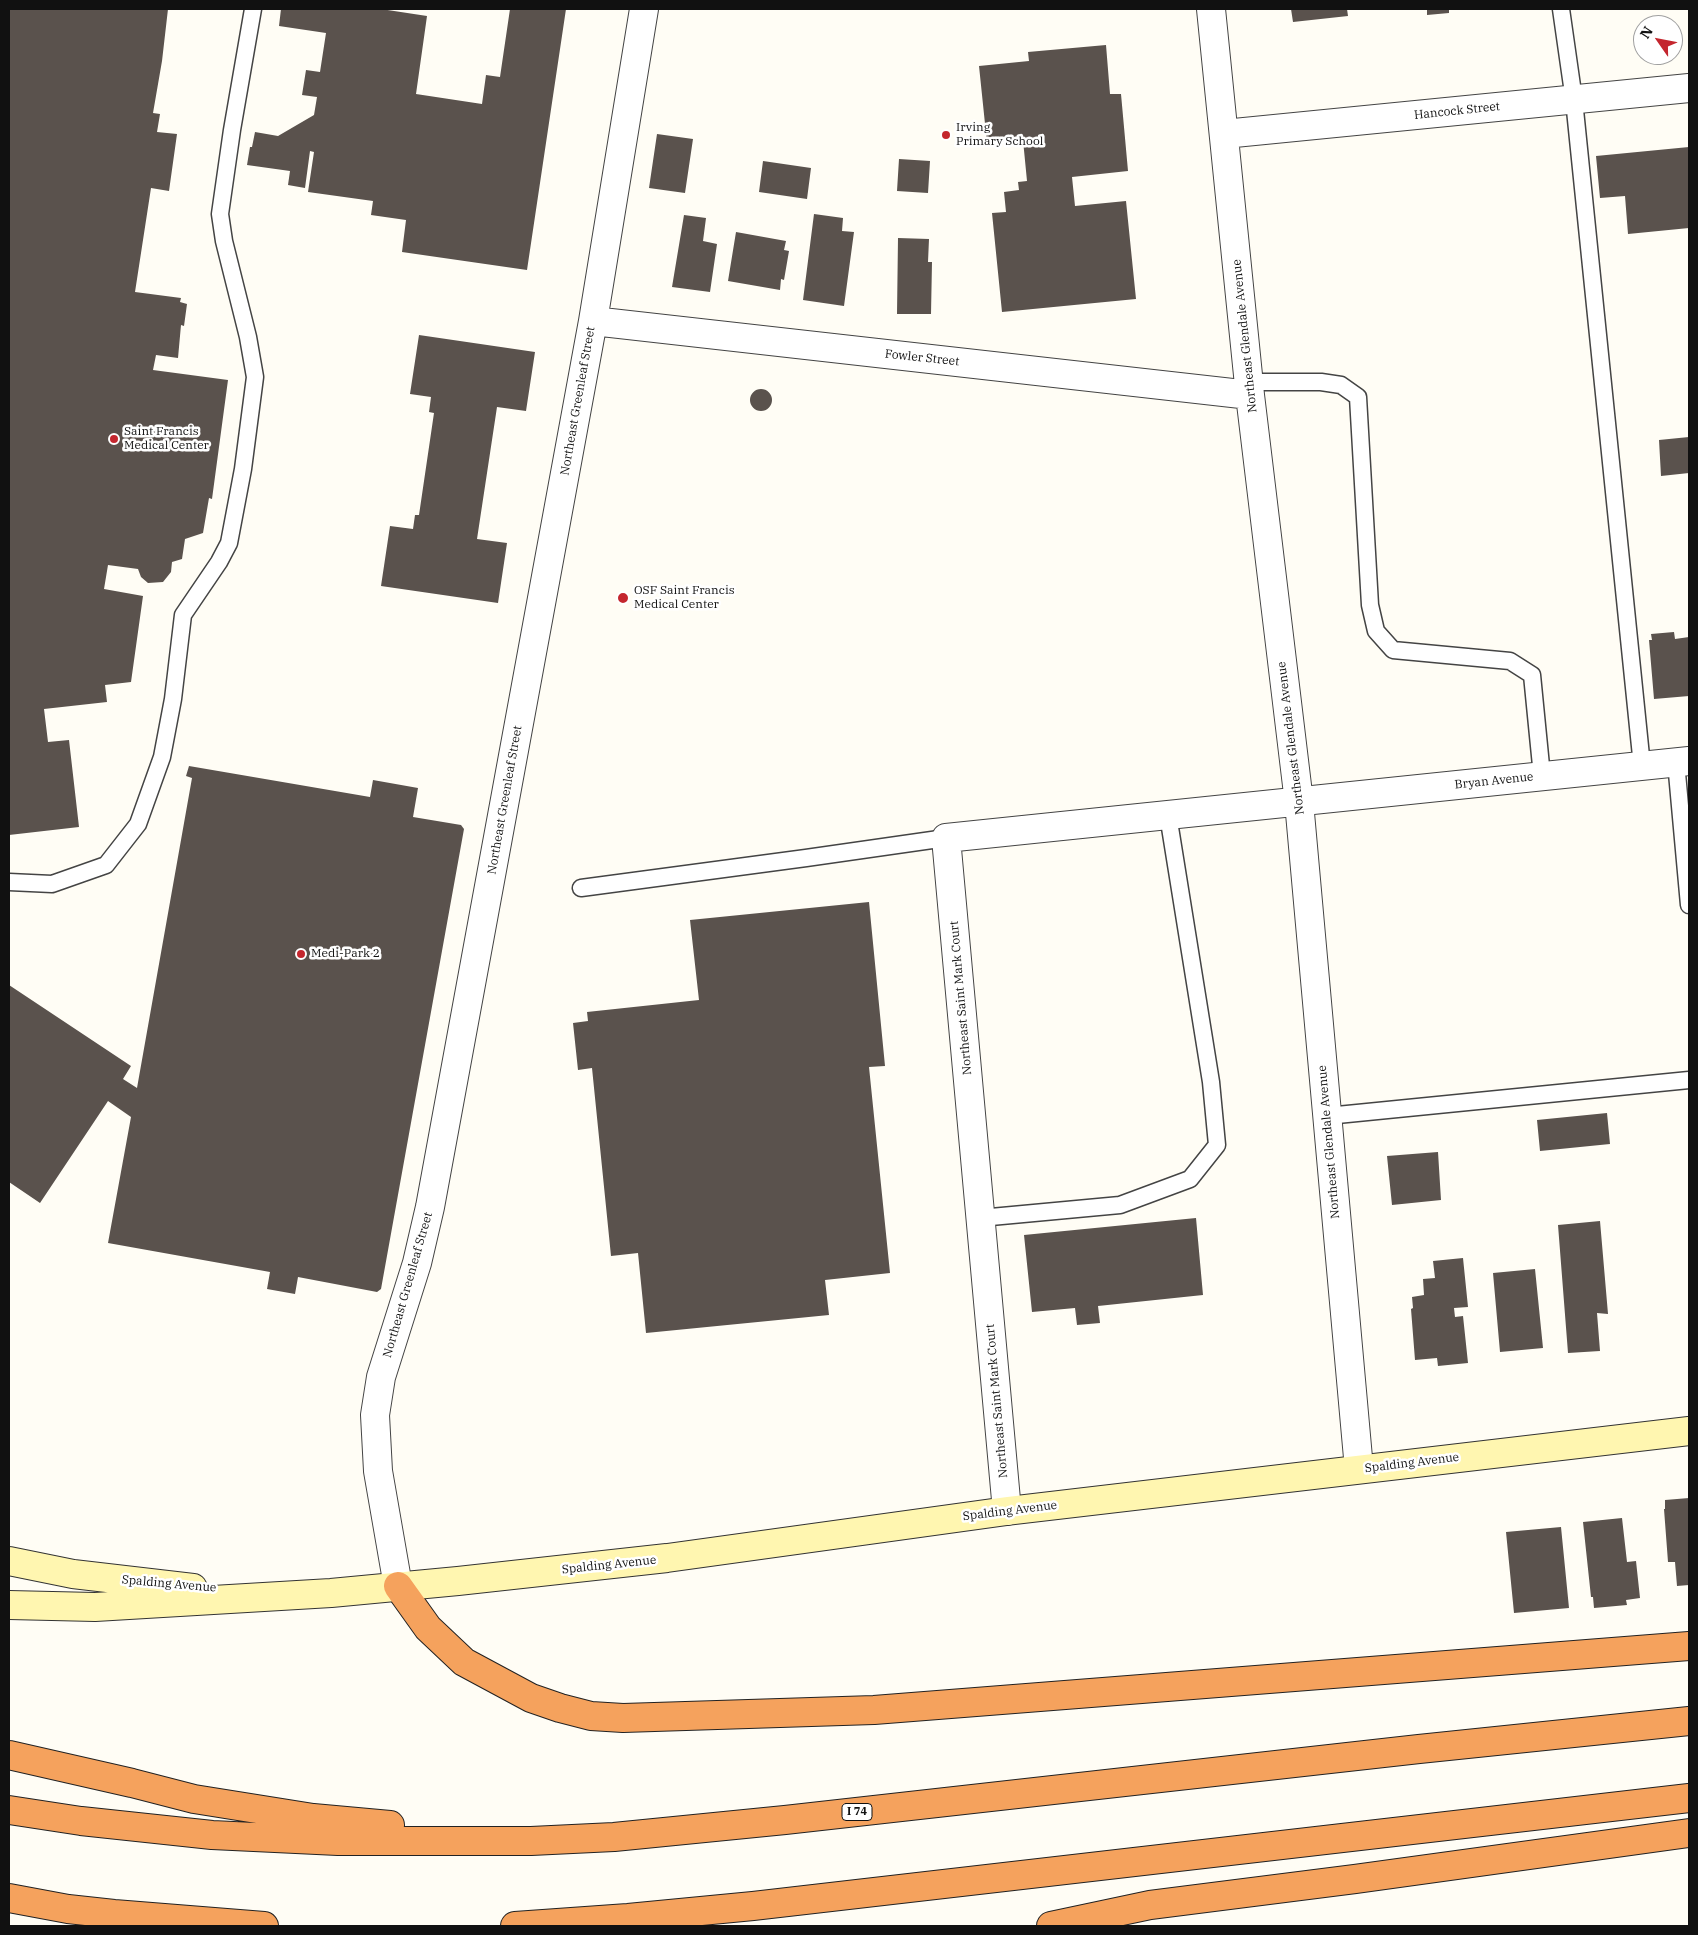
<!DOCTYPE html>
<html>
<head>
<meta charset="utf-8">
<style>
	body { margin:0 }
	#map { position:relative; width:1698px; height:1935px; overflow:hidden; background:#fffdf5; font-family:"IBM Plex Serif",serif }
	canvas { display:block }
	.frame { position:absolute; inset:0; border:10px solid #111; pointer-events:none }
	.north { position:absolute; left:1633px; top:15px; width:50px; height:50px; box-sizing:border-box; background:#fff; border:1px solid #a0a0a0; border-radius:50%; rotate:303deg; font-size:14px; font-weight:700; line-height:20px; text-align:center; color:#111 }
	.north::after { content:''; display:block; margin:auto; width:18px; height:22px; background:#c4262e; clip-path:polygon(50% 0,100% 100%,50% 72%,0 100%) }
</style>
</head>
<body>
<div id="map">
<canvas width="1698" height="1935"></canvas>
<div class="frame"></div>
<div class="north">N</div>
</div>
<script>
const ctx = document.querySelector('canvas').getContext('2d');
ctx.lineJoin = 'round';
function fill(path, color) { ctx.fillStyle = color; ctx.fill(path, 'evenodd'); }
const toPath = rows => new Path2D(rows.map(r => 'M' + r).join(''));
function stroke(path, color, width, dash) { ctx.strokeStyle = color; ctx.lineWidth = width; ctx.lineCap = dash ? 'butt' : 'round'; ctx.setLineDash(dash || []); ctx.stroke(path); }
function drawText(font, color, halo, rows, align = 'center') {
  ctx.font = font + ' "IBM Plex Serif",serif'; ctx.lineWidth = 5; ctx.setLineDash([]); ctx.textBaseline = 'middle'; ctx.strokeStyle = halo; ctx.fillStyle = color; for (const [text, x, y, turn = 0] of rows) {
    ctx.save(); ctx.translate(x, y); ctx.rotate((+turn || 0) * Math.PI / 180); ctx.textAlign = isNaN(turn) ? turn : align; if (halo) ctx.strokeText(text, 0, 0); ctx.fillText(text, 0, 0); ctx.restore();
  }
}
fill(toPath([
	[9,9,168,9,162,61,153,113,160,114,157,132,177,134,169,191,151,188,135,292,181,298,180,302,187,304,184,326,181,325,178,358,156,355,153,370,228,380,212,499,209,498,203,533,185,539,182,559,172,562,171,572,163,582,148,583,141,577,138,569,108,565,104,589,143,596,131,682,105,685,107,702,44,709,48,742,69,740,79,827,9,835],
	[281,9,381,9,427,16,416,94,482,104,486,75,500,77,510,9,566,9,527,270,402,252,406,220,371,215,373,201,308,192,314,152,310,151,305,188,288,185,290,171,247,165,250,147,252,147,255,132,278,136,314,115,317,97,302,95,306,70,320,72,326,33,279,26],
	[1291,9,1347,9,1348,16,1293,22],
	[1427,9,1449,9,1449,13,1427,15],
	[1106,45,1110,94,1121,94,1128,171,1072,177,1075,206,1126,201,1136,299,1002,312,992,213,1006,212,1004,192,1019,190,1018,182,1027,181,1023,140,987,143,979,66,1029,61,1028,52],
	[657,134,693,139,685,193,649,188],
	[1689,147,1689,228,1628,234,1625,196,1600,198,1596,156],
	[899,159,930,161,928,193,897,191],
	[763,161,811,168,807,199,759,192],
	[814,214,843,218,842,231,854,232,844,306,803,300],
	[684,215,706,218,703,241,717,244,710,292,672,287],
	[736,232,786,241,784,250,789,251,784,280,781,279,780,290,728,281],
	[898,238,929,239,928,262,932,262,931,314,897,314],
	[419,335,535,352,526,411,497,407,477,539,507,543,498,603,381,586,390,526,413,529,415,515,419,515,434,413,429,412,431,397,410,394],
	'750 400a11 11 0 1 1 22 0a11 11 0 1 1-22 0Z',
	[1689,437,1689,473,1661,476,1659,440],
	[1674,632,1675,639,1689,637,1689,696,1654,699,1649,640,1652,640,1651,634],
	[189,766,370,797,373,780,418,788,413,817,461,825,464,829,381,1289,377,1292,298,1277,295,1294,267,1289,270,1272,108,1243,131,1117,108,1101,40,1203,9,1182,9,985,131,1066,123,1079,137,1088,192,778,186,776],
	[869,902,885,1066,869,1067,890,1273,825,1280,829,1315,646,1333,638,1253,611,1256,592,1068,578,1070,573,1023,588,1021,587,1012,699,1000,690,920],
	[1607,1113,1610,1144,1540,1151,1537,1120],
	[1438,1152,1441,1200,1392,1205,1387,1156],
	[1196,1218,1203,1295,1098,1306,1100,1323,1077,1325,1075,1308,1032,1312,1024,1235],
	[1600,1221,1608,1314,1597,1313,1600,1351,1568,1353,1558,1225],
	[1463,1258,1468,1307,1454,1308,1455,1317,1463,1316,1468,1363,1438,1366,1437,1358,1415,1360,1411,1309,1413,1308,1412,1297,1424,1295,1423,1279,1435,1278,1433,1261],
	[1535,1269,1543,1348,1500,1352,1493,1273],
	[1689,1498,1689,1585,1677,1586,1675,1562,1668,1562,1664,1509,1665,1509,1665,1500],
	[1622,1518,1627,1562,1636,1561,1640,1598,1626,1600,1627,1605,1594,1608,1593,1597,1591,1597,1583,1522],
	[1561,1527,1569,1608,1514,1613,1506,1532]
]), '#5a524d');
const lane = toPath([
	[1561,9,1574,100,1642,766],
	[1249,382,1321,382,1341,385,1358,397,1370,605,1376,631,1393,650,1510,661,1532,675,1542,776],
	[1676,762,1689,905],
	[9,882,52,884,106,865,138,824,162,757,173,699,183,615,219,562,229,543,243,469,255,377,248,337,224,241,220,214,232,130,253,9],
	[581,888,806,858,946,838],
	[1327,1116,1689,1080],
	[980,1218,1120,1205,1190,1179,1217,1145,1211,1082,1168,815]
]);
const street = toPath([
	[1211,9,1250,395,1299,802,1359,1469],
	[1224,134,1689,88],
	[593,321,1250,395],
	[1007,1511,946,838,1689,761],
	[398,1586,378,1471,375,1415,381,1377,417,1263,430,1207,593,321,644,9]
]);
const secondary = toPath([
	[9,1561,73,1574,193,1588],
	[9,1605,95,1607,331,1593,458,1581,667,1558,1007,1511,1689,1431]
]);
const highway = toPath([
	[398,1586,428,1628,464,1662,531,1698,560,1708,591,1716,623,1718,874,1710,1689,1646],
	[9,1755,132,1783,194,1799,313,1818,390,1825],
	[9,1810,81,1821,212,1835,338,1841,531,1841,614,1837,785,1820,1419,1749,1689,1721],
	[9,1898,68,1909,114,1914,264,1926],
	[515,1926,628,1918,753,1906,1689,1798],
	[1051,1926,1150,1905,1355,1879,1689,1833]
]);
stroke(lane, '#444', 19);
stroke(street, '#444', 30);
stroke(secondary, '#333', 30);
stroke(highway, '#222', 30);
stroke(lane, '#fff', 16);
stroke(street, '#fff', 28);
stroke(secondary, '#fff6b0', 28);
stroke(highway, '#f5a25d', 28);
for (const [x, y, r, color] of [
	[946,135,5,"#c4262e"],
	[114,439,5,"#c4262e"],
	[623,598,6,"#c4262e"],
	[301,954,5,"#c4262e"]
]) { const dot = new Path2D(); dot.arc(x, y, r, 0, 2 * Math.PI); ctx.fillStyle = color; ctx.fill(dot); stroke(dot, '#fff', 2); }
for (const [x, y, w] of [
	[857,1812,30]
]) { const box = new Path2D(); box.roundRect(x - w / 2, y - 8.5, w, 17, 4); ctx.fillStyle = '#fff'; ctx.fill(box); stroke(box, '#111', 1); }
drawText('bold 11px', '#111', null, [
	["I 74",857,1812]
]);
drawText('12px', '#111', '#fff', [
	["Hancock Street",1457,111,-6],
	["Northeast Glendale Avenue",1245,336,-96],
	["Fowler Street",922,358,6],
	["Northeast Greenleaf Street",578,401,-80],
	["Northeast Glendale Avenue",1291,738,-97],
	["Bryan Avenue",1494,781,-6],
	["Northeast Greenleaf Street",505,800,-80],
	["Northeast Saint Mark Court",961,998,-95],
	["Northeast Glendale Avenue",1329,1142,-95],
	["Northeast Greenleaf Street",408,1285,-74],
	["Northeast Saint Mark Court",997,1401,-95],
	["Spalding Avenue",1412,1463,-7],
	["Spalding Avenue",1010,1511,-7],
	["Spalding Avenue",609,1565,-6],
	["Spalding Avenue",169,1584,5]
]);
drawText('12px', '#111', '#fff', [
	["Irving",956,128],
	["Primary School",956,142],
	["Saint Francis",124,432],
	["Medical Center",124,446],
	["OSF Saint Francis",634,591],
	["Medical Center",634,605],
	["Medi-Park 2",311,954]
], 'left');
</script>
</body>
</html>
